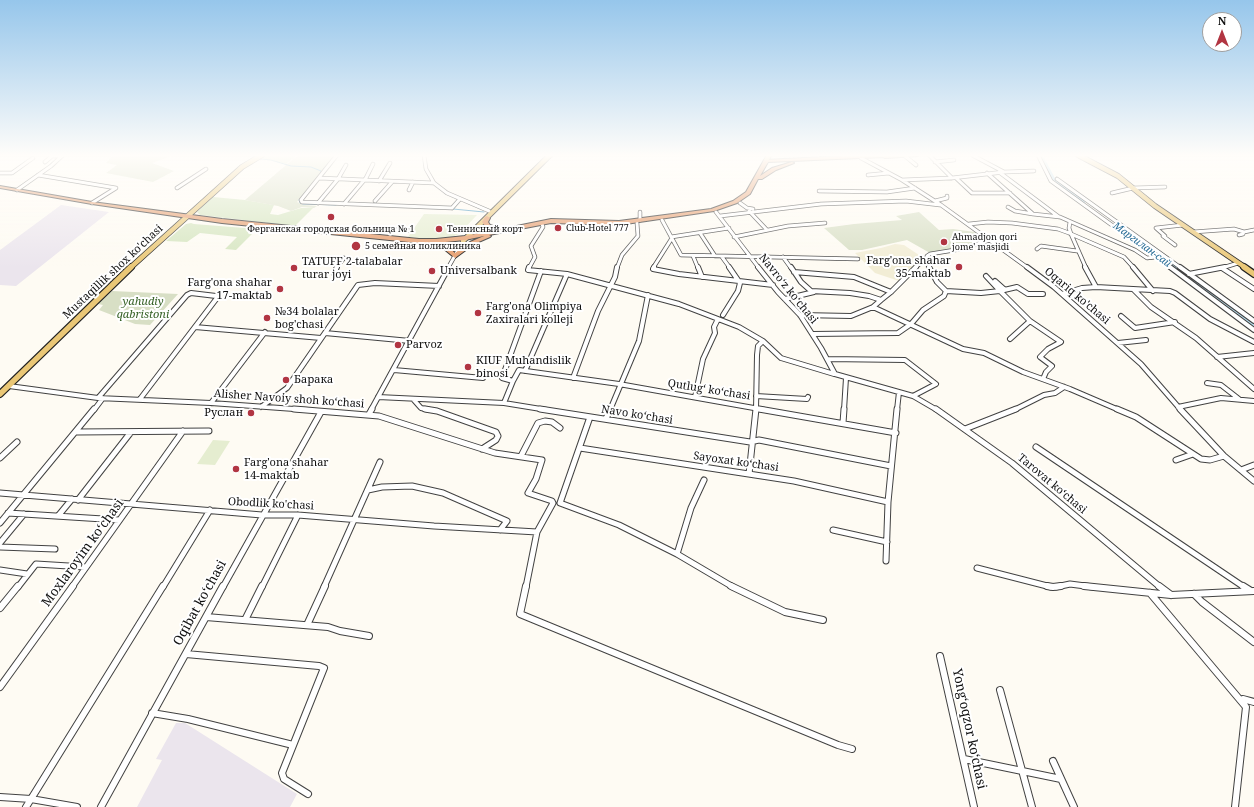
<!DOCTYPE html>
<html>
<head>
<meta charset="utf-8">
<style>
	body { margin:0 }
	#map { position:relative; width:1254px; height:807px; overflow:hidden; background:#fefbf3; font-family:"Noto Serif",serif }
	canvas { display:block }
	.north { position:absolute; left:1202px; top:12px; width:40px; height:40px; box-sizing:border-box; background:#fff; border:1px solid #9f9f9f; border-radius:50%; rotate:0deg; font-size:11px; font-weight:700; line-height:16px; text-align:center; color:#0f0f0f }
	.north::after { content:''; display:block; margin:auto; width:14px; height:18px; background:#b13542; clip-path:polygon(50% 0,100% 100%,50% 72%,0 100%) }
</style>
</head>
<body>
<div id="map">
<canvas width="1254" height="807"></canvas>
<div class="north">N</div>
</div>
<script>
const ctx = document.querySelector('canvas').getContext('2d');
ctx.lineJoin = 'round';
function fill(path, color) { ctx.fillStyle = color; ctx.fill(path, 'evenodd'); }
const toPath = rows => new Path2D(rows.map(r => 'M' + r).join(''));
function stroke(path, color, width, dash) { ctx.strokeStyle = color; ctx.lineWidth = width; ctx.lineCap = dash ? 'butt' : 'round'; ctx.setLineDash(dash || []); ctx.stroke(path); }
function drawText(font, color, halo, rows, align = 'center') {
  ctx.font = font + ' "Noto Serif",serif'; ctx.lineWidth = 4; ctx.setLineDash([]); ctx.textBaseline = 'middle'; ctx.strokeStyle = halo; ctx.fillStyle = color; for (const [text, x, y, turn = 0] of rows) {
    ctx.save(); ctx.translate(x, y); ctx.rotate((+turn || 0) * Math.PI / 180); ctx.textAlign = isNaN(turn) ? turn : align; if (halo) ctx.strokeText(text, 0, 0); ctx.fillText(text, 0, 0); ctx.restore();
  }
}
fill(toPath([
	[61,205,109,212,16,286,0,285,0,250],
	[176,723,185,723,297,794,290,807,137,807,162,760,156,759]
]), '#ebe5ed');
fill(toPath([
	[895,244,904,245,922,257,899,281,875,273,855,253,881,248]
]), '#f2edd5');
fill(toPath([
	[266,155,297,155,286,164,260,158],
	[213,197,245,200,274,205,270,214,278,215,301,208,313,208,295,226,200,215,197,212],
	[191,223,194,224,258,229,253,233,236,250,225,249,237,237,200,233,187,242,166,241,186,224]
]), '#d5e5bf');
fill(toPath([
	[113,155,174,155,152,163,174,171,153,182,106,173,117,165,106,163],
	[298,155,336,155,297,202,304,205,317,206,314,208,302,207,291,211,278,206,245,200],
	[919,212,939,230,953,229,975,232,985,240,957,249,930,253,907,240,862,250,849,250,824,228,854,224,902,220,896,216],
	[112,291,178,294,150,325,135,324,99,310,103,305,98,304]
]), '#d8dfc5');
fill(toPath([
	[424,214,477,215,459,234,450,238,436,240,408,237],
	[213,440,230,441,215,465,197,464]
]), '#e5edd0');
stroke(toPath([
	[250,155,254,157],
	[260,159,271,160,291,166,311,167,321,171,321,173],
	[299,200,300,203,303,204,336,205],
	[453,209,484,212]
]), '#4b98c0', 1);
stroke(toPath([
	[1040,155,1054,181,1083,202],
	[1153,253,1174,268]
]), '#bce0f0', 4.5);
stroke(toPath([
	[1173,267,1175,269],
	[1192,281,1254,327]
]), '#bce0f0', 5.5);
const minorFar3 = toPath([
	[337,155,301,200,302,202,452,208],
	[424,155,426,169,434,183,447,193,489,211],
	[929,155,952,178],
	[972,155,1004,172],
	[905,156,916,165],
	[861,158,902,180,941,205,1028,268],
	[45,162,52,156,62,156],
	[935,162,954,160],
	[999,172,1059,217],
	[0,173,12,173,33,158],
	[987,173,1033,214,1060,217,1135,250,1147,258,1156,257,1051,181,1038,155],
	[38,175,116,188,92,203],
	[868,175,889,173],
	[319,178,434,183],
	[956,178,972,193,1010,193],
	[1057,179,1181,268],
	[902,180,952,178,1004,172,1034,171],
	[379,181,390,163],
	[177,188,206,169],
	[17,190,51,166,63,155],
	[409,190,413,182],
	[819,191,887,192,915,188],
	[1112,193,1133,188,1165,187],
	[375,201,392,182],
	[935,201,947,198,947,196],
	[318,203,338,179,346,165],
	[740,203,747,208,753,209],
	[344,204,366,178,373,164],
	[1008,207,1015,211,1033,214],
	[452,208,460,199],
	[749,211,767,230],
	[640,212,640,220],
	[716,212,759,268],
	[720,216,821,204,906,201,940,205],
	[662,220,681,255,858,259],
	[1070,222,1069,228,1071,234,1124,257,1134,268],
	[969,224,988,222,1012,223,1058,229,1069,233,1071,234,1086,268],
	[374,228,412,231],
	[1193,232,1234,229,1244,232],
	[700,233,715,256],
	[1239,235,1243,234,1244,232,1254,230],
	[671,237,729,228],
	[734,237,788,226,825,223],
	[1175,245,1163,236,1165,236,1156,228,1183,225],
	[1037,249,1041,246,1077,251],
	[693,256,698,268],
	[722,257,730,268],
	[783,257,791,268],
	[1156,257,1171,268],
	[336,268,344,258],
	[448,268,463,241],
	[529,268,535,257,531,246,543,227,542,224],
	[617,268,622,255,638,236,637,223],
	[653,268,672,238],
	[915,268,927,257],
	[930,268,927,256,930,254,961,249,990,240],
	[1222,268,1238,263]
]);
const minorFar2 = toPath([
	[337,267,334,274,339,275],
	[529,267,528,270,567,274,679,304,739,327,763,341,781,358,834,374],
	[654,267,653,269,679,274,773,285],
	[698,267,702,277],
	[758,267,778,292,800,315,821,348,835,374,913,396,937,410],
	[791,267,801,282,811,291,850,293,869,296,881,300,873,307,963,349,984,353,1023,372,1070,389,1119,410],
	[1027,267,1054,287,1141,364,1181,410],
	[1085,267,1096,287],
	[1133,267,1153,291],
	[1170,267,1254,330],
	[1180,267,1254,321],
	[1222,268,1254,289],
	[794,272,854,277,891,292,881,300],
	[1189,274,1225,267],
	[986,276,1000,291,1017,287,1028,294,1043,294],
	[995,281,1005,290],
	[1134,290,1151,307,1196,338,1254,389],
	[946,291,981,293,1000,291,1030,321,1061,342,1048,349,1040,357,1052,366,1046,372,1043,379],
	[891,292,916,267],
	[1062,294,1082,288,1096,287,1170,291,1175,293,1210,319,1254,342],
	[785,299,814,292],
	[723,315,738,291,740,283,729,267],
	[800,315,851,316,873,307],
	[1121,316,1135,328,1175,322],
	[195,327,321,338],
	[325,333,410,341],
	[813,334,898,333,911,324,923,310,944,296,946,291,937,282,929,267],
	[1010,339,1030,321],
	[1118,343,1146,340],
	[1217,357,1254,353],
	[827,359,905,360,936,384,913,396],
	[394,370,483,378],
	[525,371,567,274],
	[573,378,598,311,615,277,617,267],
	[513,381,519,370,619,384,765,410],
	[1207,383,1221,385,1239,399],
	[9,386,98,398,211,403,308,410],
	[756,396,807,399,808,397],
	[378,397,504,403,547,410],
	[695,397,703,359,715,333,714,327,718,319],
	[98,398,187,295,191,293,216,296,217,298,140,399],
	[413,399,421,408,430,410],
	[211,403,265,332],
	[504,403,513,381,502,378,541,271],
	[261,407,287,388,358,285,375,283,439,286],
	[1178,407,1221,398,1254,401],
	[94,410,103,398],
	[371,410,449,267],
	[610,410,639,341,648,295],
	[756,410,757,355,758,346,763,341],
	[844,410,846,378],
	[897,410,899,392],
	[1014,410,1044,395,1055,393,1064,387]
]);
const minorFar1 = toPath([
	[294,409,379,416,495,453,542,460,536,479,528,493,552,501,553,503,537,532,526,587],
	[425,409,437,411,496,432,498,436,496,440,482,449],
	[540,409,750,442,759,440,891,466],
	[759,409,896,433],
	[936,409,1012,463,1160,587],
	[1117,409,1136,417,1201,459,1210,460,1224,456],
	[1180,409,1224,456,1254,481],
	[369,414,372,409],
	[590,417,560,503,619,525,677,554],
	[606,419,610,409],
	[843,423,844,409],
	[965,429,1016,409],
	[76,432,209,431],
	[1036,447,1244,587],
	[580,448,794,481,888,502],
	[521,456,538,423,545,421,552,422,560,428],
	[0,458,17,442],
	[1176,460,1193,454],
	[1241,470,1254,465],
	[749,474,756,409],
	[704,480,691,508,677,554,733,587],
	[368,490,382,487,412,486,443,493,507,521,500,530],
	[0,493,262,515,298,515,434,526,537,532],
	[78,500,131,432],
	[8,513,119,520],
	[58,516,72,499],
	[0,523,94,409],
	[833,530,887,542],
	[0,543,24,514],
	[0,547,55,549],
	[886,561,888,502,897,409],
	[977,568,1051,587],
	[0,570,27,574],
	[18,587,36,564,85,567],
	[72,587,183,431],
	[163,587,210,510],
	[223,587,321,412],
	[262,587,298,515],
	[324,587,380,462],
	[1056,587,1070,584,1093,587]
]);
const minor = toPath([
	[526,586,520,614,838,745,852,749],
	[731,586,785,612,823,620],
	[1047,586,1053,587,1061,586],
	[1084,586,1171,595,1254,591],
	[1159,586,1171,595],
	[1243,586,1251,591],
	[1150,593,1246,707,1235,807],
	[1194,594,1202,602,1254,642],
	[0,608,18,586],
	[206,617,328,627,340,631,369,636],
	[245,620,262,586],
	[307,625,325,586],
	[186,654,319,666,324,668,282,773,284,779,308,794],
	[940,656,974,807],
	[0,687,73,586],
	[1000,690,1032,807],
	[1243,699,1254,702],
	[152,713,188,719,293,745],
	[964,759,1061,779],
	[1053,761,1074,807],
	[0,797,31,799,77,807],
	[26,807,163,586],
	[101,807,223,586]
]);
const majorFar1 = toPath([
	[1078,155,1118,176,1155,206,1246,268],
	[766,161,769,155],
	[463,241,550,155],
	[130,268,242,167,262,155]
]);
const major = toPath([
	[1244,267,1254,274],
	[0,394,131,267]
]);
const highway = toPath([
	[863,155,919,155,917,156,885,158,883,157,768,162,760,176,772,168,792,162,794,163,776,170,762,179,758,179,750,194,737,203,714,211,619,225,551,223,489,235,491,236,490,237,474,244,455,258,444,249,428,246,427,245,430,243,448,247,455,253,470,242,484,236,465,240,436,243,419,243,222,223,92,204,0,188,0,186,92,202,222,219,419,239,436,239,465,236,496,230,486,227,482,222,485,217,487,216,490,218,488,222,490,225,502,229,551,219,619,221,711,209,733,201,746,192,764,160,863,155]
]);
stroke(minorFar3, '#424242', 4.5);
stroke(minorFar2, '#424242', 6);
stroke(minorFar1, '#424242', 7);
stroke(minor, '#424242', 8);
stroke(majorFar1, '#202020', 6);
stroke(major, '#202020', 8);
stroke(highway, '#202020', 2);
stroke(minorFar3, '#fff', 3);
stroke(minorFar2, '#fff', 4);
stroke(minorFar1, '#fff', 5);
stroke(minor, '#fff', 6);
stroke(majorFar1, '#eac776', 4.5);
stroke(major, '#eac776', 5.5);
fill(highway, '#e59a69');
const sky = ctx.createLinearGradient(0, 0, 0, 268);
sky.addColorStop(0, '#96c6eb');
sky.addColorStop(0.58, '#fffdfa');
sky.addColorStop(1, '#fffdfa00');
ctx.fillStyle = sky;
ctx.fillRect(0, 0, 1254, 268);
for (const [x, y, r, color] of [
	[331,217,4,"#b13542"],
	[558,228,4,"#b13542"],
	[439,229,4,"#b13542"],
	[944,242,4,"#b13542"],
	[356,246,5,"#b13542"],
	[959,267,4,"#b13542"],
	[294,268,4,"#b13542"],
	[432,271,4,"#b13542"],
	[280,289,4,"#b13542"],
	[478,313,4,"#b13542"],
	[267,318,4,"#b13542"],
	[398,345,4,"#b13542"],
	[468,367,4,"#b13542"],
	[286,380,4,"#b13542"],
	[251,413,4,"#b13542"],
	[236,469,4,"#b13542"]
]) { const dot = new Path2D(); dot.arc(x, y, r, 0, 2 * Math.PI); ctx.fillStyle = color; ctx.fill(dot); stroke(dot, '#fff', 1.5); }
drawText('9px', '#0f0f0f', '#fff', [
	["Club-Hotel 777",566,228],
	["Ферганская городская больница № 1",331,229,"center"],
	["Теннисный корт",447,229],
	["Ahmadjon qori",952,237],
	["jome' masjidi",952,247],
	["5 семейная поликлиника",365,246]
], 'left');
drawText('italic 10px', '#256b95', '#fff', [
	["Маргилан-сай",1142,245,36]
]);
drawText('11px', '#0f0f0f', '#fff', [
	["Farg'ona shahar",951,261,"right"],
	["35-maktab",951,274,"right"],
	["TATUFF 2-talabalar",302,262],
	["turar joyi",302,275],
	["Universalbank",440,271],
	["Farg'ona shahar",272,283,"right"],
	["17-maktab",272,296,"right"],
	["Farg'ona Olimpiya",486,307],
	["Zaxiralari kolleji",486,320],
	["№34 bolalar",275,312],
	["bog'chasi",275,325],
	["Parvoz",406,345],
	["KIUF Muhandislik",476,361],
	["binosi",476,374],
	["Барака",294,380],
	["Руслан",243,413,"right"],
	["Farg'ona shahar",244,463],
	["14-maktab",244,476]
], 'left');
drawText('11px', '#0f0f0f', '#fff', [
	["Mustaqillik shox ko'chasi",113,272,-43],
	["Navroʻz koʻchasi",788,289,51],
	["Oqariq ko'chasi",1077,296,40],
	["Qutlugʻ koʻchasi",709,390,9],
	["Alisher Navoiy shoh koʻchasi",289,399,4],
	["Navo koʻchasi",637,415,9],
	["Sayoxat koʻchasi",736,462,8],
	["Tarovat koʻchasi",1052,484,40],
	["Obodlik ko'chasi",271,504,3]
]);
drawText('italic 11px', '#356126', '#fff', [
	["yahudiy",143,302],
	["qabristoni",143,315]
]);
drawText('13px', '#0f0f0f', '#fff', [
	["Moxlaroyim koʻchasi",83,553,-54],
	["Oqibat koʻchasi",200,603,-61],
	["Yongʻoqzor koʻchasi",969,729,78]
]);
</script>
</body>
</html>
